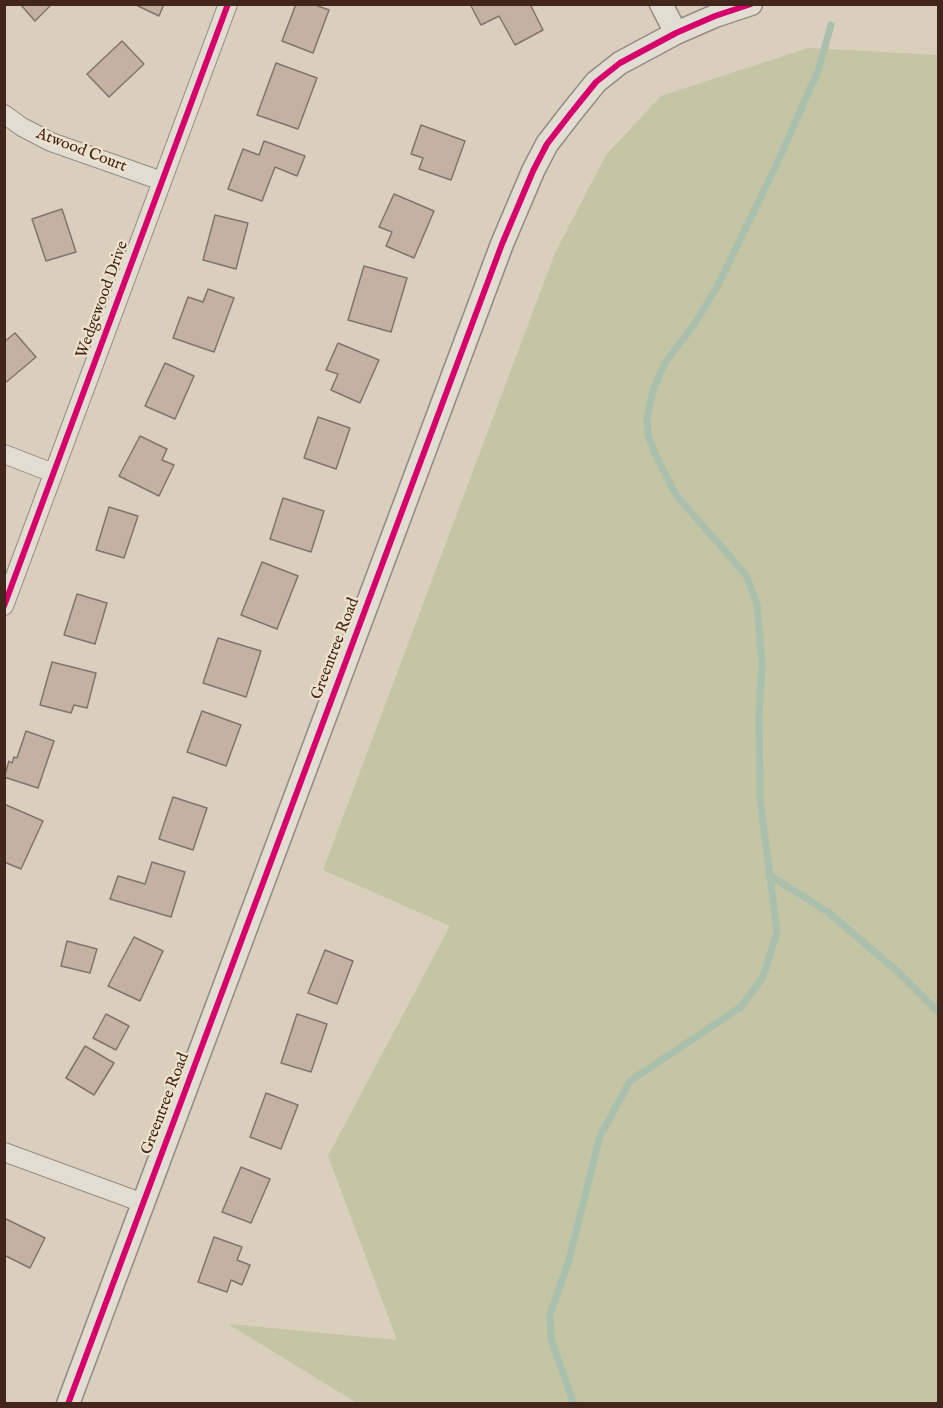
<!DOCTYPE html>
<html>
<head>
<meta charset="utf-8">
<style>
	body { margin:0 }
	#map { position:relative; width:943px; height:1408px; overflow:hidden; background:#dacfbd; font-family:"IM FELL English",serif }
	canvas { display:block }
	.frame { position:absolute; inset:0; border:6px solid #43261b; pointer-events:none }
</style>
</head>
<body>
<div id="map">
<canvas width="943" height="1408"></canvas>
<div class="frame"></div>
</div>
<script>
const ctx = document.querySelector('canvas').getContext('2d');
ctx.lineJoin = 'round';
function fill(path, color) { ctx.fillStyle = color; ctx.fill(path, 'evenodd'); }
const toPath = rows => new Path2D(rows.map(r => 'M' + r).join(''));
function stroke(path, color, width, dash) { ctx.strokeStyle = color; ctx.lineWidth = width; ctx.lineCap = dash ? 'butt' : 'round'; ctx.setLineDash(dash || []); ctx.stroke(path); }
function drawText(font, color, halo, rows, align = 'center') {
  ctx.font = font + ' "IM FELL English",serif'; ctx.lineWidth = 4.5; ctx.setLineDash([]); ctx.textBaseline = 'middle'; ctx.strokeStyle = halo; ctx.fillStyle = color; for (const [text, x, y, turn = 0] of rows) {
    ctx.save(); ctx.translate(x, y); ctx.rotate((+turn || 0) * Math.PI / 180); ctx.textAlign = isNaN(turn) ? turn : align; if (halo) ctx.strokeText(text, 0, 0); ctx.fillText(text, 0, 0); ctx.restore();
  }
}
fill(toPath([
	[808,48,938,55,938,1403,357,1403,228,1324,397,1340,328,1156,450,926,323,870,555,253,606,155,661,96]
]), '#c3c5a4');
stroke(toPath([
	[769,875,828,912,897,971,938,1012],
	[574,1404,551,1339,550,1314,568,1263,600,1136,630,1081,741,1007,763,977,777,932,760,799,759,715,762,664,757,604,746,575,676,495,655,454,648,435,647,419,653,390,665,363,695,323,717,287,775,168,818,71,831,25]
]), '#abbfad', 7);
const building = toPath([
	[20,4,52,4,35,21,20,4],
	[134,4,164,4,159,16,134,4],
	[296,4,313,4,329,10,313,53,282,41,296,4],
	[470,4,530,4,543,30,515,45,499,16,481,25,470,4],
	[122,41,144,64,109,97,87,74,122,41],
	[276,63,317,78,298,129,257,115,276,63],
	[421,125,465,141,451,180,419,169,423,158,411,154,421,125],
	[264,141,305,156,297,176,275,167,262,201,228,189,243,149,259,155,264,141],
	[394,194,434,211,414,258,386,246,392,232,379,227,394,194],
	[62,209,76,252,46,261,32,219,62,209],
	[215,215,248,223,236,269,203,260,215,215],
	[364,266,407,278,391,332,348,320,364,266],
	[208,289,234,298,214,352,173,338,188,297,203,302,208,289],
	[15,333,36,357,4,384,4,342,15,333],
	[338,343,379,360,360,403,331,390,338,374,326,370,338,343],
	[165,363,194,376,175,419,145,406,165,363],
	[318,417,350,428,336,469,304,458,318,417],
	[140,436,167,449,162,460,174,465,159,496,119,476,140,436],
	[283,498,324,511,311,552,270,539,283,498],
	[109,507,138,516,124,558,96,550,109,507],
	[262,562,298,576,277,629,241,615,262,562],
	[77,594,107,603,95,644,64,635,77,594],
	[218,638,261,651,246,697,203,683,218,638],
	[52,662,96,673,87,708,74,705,71,713,40,705,52,662],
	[202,711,241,725,226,766,187,752,202,711],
	[26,731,54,741,38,788,4,777,9,761,12,763,14,757,17,758,26,731],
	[173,797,207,808,193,850,159,839,173,797],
	[4,804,43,821,21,869,4,862,4,804],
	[152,862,185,872,171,917,110,899,118,876,145,884,152,862],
	[134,937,163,951,140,1001,108,986,134,937],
	[67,941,97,949,90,973,61,966,67,941],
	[325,950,353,961,337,1004,308,993,325,950],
	[106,1014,129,1026,116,1050,93,1038,106,1014],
	[297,1014,327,1024,311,1072,281,1063,297,1014],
	[85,1046,114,1063,94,1095,66,1078,85,1046],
	[266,1093,298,1105,281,1149,250,1137,266,1093],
	[241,1167,270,1179,251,1223,222,1212,241,1167],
	[4,1218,45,1238,30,1268,4,1255,4,1218],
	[214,1237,242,1247,237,1260,250,1265,242,1285,231,1280,227,1292,198,1282,214,1237]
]);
fill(building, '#c4b1a2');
stroke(building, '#80756b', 1.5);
const minor = toPath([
	[4,114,22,127,51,142,162,181],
	[4,454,53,473],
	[4,606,228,4],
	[4,1152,143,1203]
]);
const tertiary = toPath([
	[661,4,676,33],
	[68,1404,502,244,533,171,547,144,571,113,596,82,620,63,676,33,715,16,751,4]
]);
stroke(minor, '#968b80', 20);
stroke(tertiary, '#968b80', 25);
stroke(minor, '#e2ddd3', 18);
stroke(tertiary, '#e2ddd3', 22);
stroke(toPath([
	[4,606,228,4],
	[68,1404,502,244,533,171,547,144,571,113,596,82,620,63,676,33,715,16,751,4]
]), '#d6006c', 6);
drawText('16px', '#43261b', '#efe2cc', [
	["Atwood Court",81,151,21],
	["Wedgewood Drive",103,300,-70],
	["Greentree Road",336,649,-69],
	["Greentree Road",166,1104,-69]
]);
</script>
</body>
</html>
